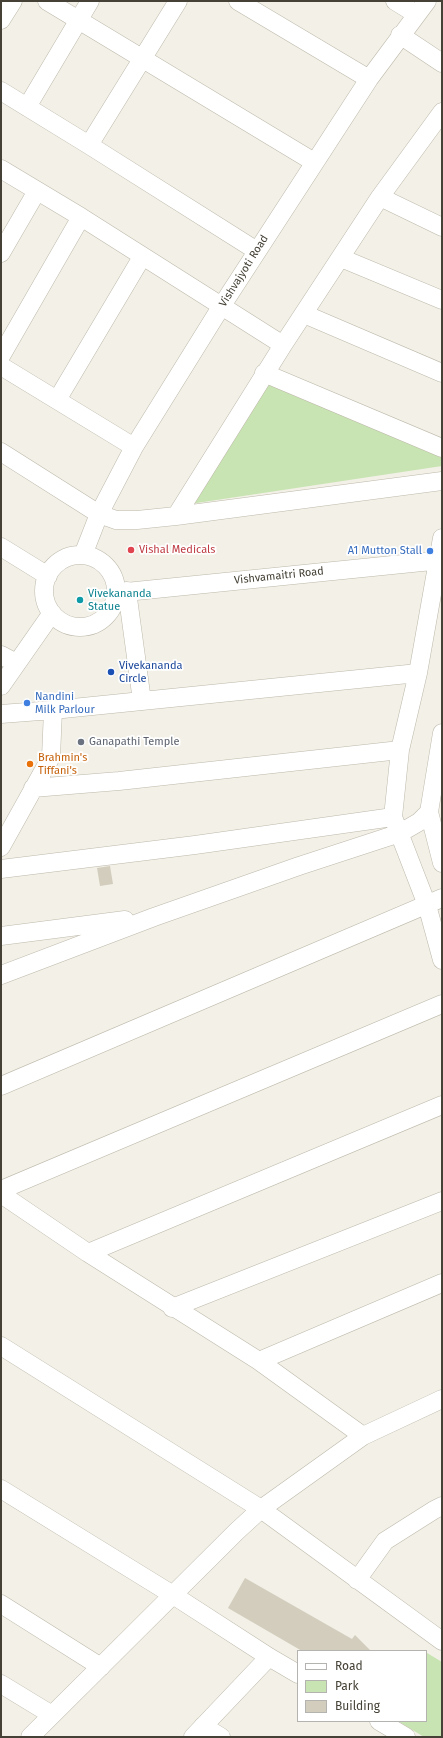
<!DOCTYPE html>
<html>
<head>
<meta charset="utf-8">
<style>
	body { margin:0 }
	#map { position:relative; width:443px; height:1738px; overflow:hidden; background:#f2f0e7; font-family:"Fira Sans",sans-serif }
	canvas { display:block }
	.frame { position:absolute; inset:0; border:2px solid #454136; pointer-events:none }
	.legend { position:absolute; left:297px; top:1650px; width:130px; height:72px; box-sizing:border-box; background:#fff; border:1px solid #b5b3af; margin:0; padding:5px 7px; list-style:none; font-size:12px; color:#454136 }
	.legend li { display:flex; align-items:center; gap:8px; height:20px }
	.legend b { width:20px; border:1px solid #b5b3af }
</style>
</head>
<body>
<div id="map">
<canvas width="443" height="1738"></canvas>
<div class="frame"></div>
<ul class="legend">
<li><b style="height:5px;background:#fff"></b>Road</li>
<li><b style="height:11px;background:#c8e4b2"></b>Park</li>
<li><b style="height:11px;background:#d3cdbd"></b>Building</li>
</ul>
</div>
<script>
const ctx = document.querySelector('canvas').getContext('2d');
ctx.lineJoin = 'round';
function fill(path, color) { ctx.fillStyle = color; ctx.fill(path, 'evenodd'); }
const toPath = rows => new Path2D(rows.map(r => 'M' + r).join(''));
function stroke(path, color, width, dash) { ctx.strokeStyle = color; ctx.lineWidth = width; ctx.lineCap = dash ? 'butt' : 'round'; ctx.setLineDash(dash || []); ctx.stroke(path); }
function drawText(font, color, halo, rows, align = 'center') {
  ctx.font = font + ' "Fira Sans",sans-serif'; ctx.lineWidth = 3.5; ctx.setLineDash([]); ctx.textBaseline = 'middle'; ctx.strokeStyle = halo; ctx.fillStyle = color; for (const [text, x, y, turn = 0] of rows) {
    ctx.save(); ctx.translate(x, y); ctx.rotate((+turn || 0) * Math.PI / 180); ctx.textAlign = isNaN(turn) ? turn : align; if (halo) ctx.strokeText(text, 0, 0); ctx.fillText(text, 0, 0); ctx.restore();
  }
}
fill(toPath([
	[269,383,442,454,442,466,190,504],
	[427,1653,442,1662,442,1737,424,1737,398,1721,426,1721,426,1654]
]), '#c8e4b2');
fill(toPath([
	[110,866,113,884,100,886,97,868],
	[245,1578,352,1639,355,1635,371,1651,302,1651,228,1608]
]), '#d3cdbd');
const minor = toPath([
	[47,1,314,162],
	[238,1,369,79],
	[395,1,416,14],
	[1,20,13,1],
	[400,35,442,63],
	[1,91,89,145,257,251],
	[27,107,90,1],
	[89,145,178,1],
	[1,169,81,217,283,345],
	[380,197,442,227],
	[1,253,37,191],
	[341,258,442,300],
	[304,314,442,373],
	[1,356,81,217],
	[1,366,134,447],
	[264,373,442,448],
	[57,400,142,257],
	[1,452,99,514,116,520,137,520,176,516,442,481],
	[176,516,283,345,380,197,442,112],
	[442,538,418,673,400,750,393,817,427,905,442,960],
	[1,547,48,576],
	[83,555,99,514,134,447,221,307,369,79,427,1],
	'44 591a36 36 0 1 1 72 0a36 36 0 1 1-72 0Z',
	[127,591,142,701],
	[116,593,442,560],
	[1,655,16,663],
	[1,686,52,613],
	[1,714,53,710,418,673],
	[442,733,429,812,442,863],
	[33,788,119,781,400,750],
	[1,847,51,757,53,710],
	[1,869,195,845,393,817],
	[1,936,125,920],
	[1,975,154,917,299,866,400,833,419,822,429,812],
	[1,1086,442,898],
	[1,1190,442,1004],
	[1,1194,88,1253,259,1361,363,1436],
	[88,1253,442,1105],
	[172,1308,442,1201],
	[1,1346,261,1509,442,1641],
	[259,1361,442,1283],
	[1,1489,173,1595,269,1657,298,1674],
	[357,1580,385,1541,434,1510,442,1506],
	[1,1604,101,1667],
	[1,1684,52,1715],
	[379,1721,406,1737],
	[203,1726,221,1737],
	[30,1737,237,1531,261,1509,363,1436,442,1399],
	[193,1737,269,1657]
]);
stroke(minor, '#bdb8aa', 19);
stroke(minor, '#fff', 18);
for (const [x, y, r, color] of [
	[131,550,4,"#e0444e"],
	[430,551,4,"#3f7fe0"],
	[80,600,4,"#0f9aa8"],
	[111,672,4,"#1a4fb4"],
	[27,703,4,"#3f7fe0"],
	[81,742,4,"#6b7280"],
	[30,764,4,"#e8710a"]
]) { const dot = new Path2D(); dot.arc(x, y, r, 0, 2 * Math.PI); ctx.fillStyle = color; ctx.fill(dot); stroke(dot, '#fff', 1.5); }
drawText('11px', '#454136', '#fff', [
	["Vishvajyoti Road",244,271,-58],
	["Vishvamaitri Road",279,576,-6]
]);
drawText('11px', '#be3a42', '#fff', [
	["Vishal Medicals",139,550]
], 'left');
drawText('11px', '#366cbe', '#fff', [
	["A1 Mutton Stall",422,551],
	["Nandini",35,697,"left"],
	["Milk Parlour",35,710,"left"]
], 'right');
drawText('11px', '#0d838f', '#fff', [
	["Vivekananda",88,594],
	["Statue",88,607]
], 'left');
drawText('11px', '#164399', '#fff', [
	["Vivekananda",119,666],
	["Circle",119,679]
], 'left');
drawText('11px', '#5b616d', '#fff', [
	["Ganapathi Temple",89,742]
], 'left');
drawText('11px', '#c56008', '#fff', [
	["Brahmin's",38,758],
	["Tiffani's",38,771]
], 'left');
</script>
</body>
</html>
